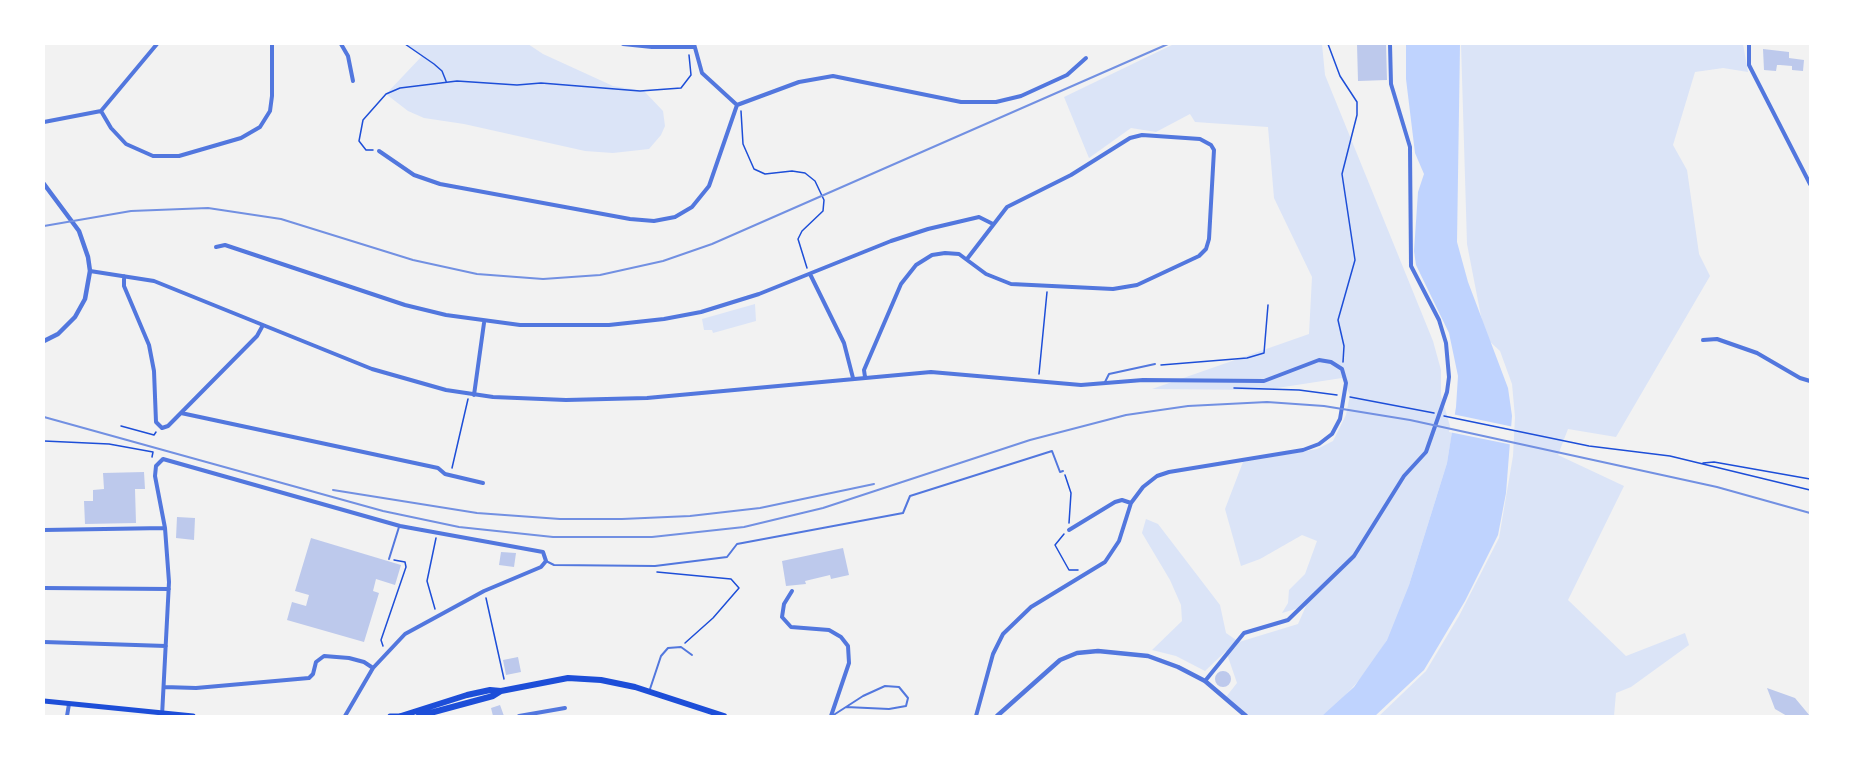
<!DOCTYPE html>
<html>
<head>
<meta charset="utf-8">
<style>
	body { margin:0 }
	#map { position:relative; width:1854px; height:760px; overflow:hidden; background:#f2f2f2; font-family:"Source Sans 3",sans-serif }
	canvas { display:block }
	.frame { position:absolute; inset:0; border:45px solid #fff; pointer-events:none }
</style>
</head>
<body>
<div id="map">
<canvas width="1854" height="760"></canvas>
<div class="frame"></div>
</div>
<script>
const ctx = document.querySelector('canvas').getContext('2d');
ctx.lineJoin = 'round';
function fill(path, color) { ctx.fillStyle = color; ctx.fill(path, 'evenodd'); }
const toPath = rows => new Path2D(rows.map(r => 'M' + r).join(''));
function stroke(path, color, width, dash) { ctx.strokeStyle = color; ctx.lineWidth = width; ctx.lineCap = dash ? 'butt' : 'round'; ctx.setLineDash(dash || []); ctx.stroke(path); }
fill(toPath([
	[404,44,528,44,543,54,613,86,644,91,663,111,665,126,661,135,649,149,613,153,585,151,464,124,424,118,408,111,386,94,422,56],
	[1174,44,1322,44,1325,75,1433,341,1441,370,1441,395,1452,433,1447,463,1409,585,1387,640,1369,669,1336,706,1322,716,1246,716,1226,697,1237,683,1226,651,1205,671,1176,656,1152,650,1182,621,1181,605,1170,580,1142,533,1146,519,1158,524,1220,605,1226,633,1239,642,1298,624,1306,606,1282,613,1288,603,1289,590,1305,574,1317,541,1302,535,1260,559,1241,566,1225,509,1243,462,1317,449,1333,441,1346,415,1350,395,1342,378,1264,390,1152,389,1309,334,1312,277,1274,198,1268,127,1195,122,1190,114,1156,132,1131,128,1089,158,1064,97],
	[1461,44,1743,44,1748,72,1723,68,1695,72,1673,145,1687,170,1699,254,1710,276,1616,437,1568,429,1558,455,1624,486,1568,600,1626,656,1685,633,1689,645,1631,687,1616,693,1614,716,1379,716,1426,671,1459,616,1499,538,1513,456,1515,417,1512,384,1500,351,1485,337,1467,244],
	[755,304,756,321,713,333,712,330,704,330,702,319]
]), '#dbe4f7');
fill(toPath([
	[1460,44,1457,242,1468,282,1508,388,1512,416,1506,493,1498,535,1465,601,1424,670,1375,716,1322,716,1354,687,1387,640,1409,585,1447,463,1456,407,1458,376,1449,333,1416,265,1414,251,1418,192,1424,174,1415,153,1406,79,1406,45]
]), '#bfd3fe');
fill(toPath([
	[1452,414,1514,427,1513,445,1449,432]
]), '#f2f2f2');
fill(toPath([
	[1357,44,1386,44,1387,80,1358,81],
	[1763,49,1789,52,1789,58,1804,60,1803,71,1792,70,1792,66,1780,65,1777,65,1776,71,1764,70],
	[144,472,145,489,135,489,136,523,85,524,84,501,93,501,93,490,104,489,103,473],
	[177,517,195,518,194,540,176,538],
	[311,538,401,565,395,585,376,579,373,591,379,593,364,642,287,620,292,602,306,606,309,595,295,591],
	[843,548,849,575,831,579,830,575,805,581,806,584,786,586,782,561],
	[501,552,516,553,514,567,499,565],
	[518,657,521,672,506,675,503,660],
	'1215 679a8 8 0 1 1 16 0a8 8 0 1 1-16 0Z',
	[1767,688,1795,698,1810,716,1787,716,1775,709],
	[500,705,504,716,493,716,491,708]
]), '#bdc9ec');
stroke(toPath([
	[405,44,434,64,442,71,446,81],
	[1328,44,1340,76,1357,102,1357,115,1342,174,1355,260,1338,320,1344,346,1343,362],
	[741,111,743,144,754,169,765,174,792,171,805,173,815,181,824,200,823,211,802,231,798,239,807,268],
	[373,150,366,150,359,141,363,120,386,94,400,88,457,81,517,85,541,83,640,91,681,88,691,75,689,55],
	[1161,365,1247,358,1264,353,1268,305],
	[1039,374,1047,292],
	[1234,388,1299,390,1337,395],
	[1350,397,1434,413],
	[1444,416,1589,446,1670,456,1810,490],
	[121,426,154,435,156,432],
	[44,441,109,444,153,452,152,457],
	[1703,463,1714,462,1810,479],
	[452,468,468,399],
	[1065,475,1071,493,1069,523],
	[1064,534,1055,545,1069,570,1078,570],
	[657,572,731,579,739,588,713,618,685,643],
	[486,598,504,679],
	[435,609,427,581,436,538],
	[383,646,381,640,406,567,405,562,394,560]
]), '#1d4ed8', 1.5);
stroke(toPath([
	[1104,384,1109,374,1155,364],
	[389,559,399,527],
	[546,561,554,565,655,566,727,557,737,544,903,513,910,496,1052,451,1060,472,1063,471],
	[650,689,661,656,668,648,681,647,692,655],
	[832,716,846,707,863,696,885,686,899,687,908,698,906,706,889,709,846,707]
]), '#5277de', 2);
stroke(toPath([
	[341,44,348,56,353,81],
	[623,44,652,47,693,47],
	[1749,44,1749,65,1810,184],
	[737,105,799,82,833,76,961,102,996,102,1021,96,1067,75,1086,58],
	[101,111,111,128,126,144,153,156,179,156,241,138,260,127,270,111,272,96,272,44],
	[44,122,101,111,157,44],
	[379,151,414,175,440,184,630,219,654,221,675,217,692,207,709,186,737,105,702,73,694,44],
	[216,247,225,245,405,305,446,315,520,325,609,325,664,319,701,312,759,294,891,241,928,229,979,217,993,224],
	[90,271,154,281,372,369,446,390,493,397,566,400,647,398,931,372,1081,385,1143,380,1264,381,1319,360,1331,362,1342,369,1346,383,1340,419,1332,434,1319,444,1303,450,1169,472,1157,476,1143,487,1131,503,1119,541,1105,562,1031,607,1003,634,993,654,976,716],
	[810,274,844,343,853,378],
	[124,276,124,286,149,345,154,371,156,422,162,428,168,426,257,336,263,325],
	[1703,340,1717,339,1757,353,1800,378,1810,381],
	[865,377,864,370,901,284,916,265,932,255,945,253,959,254,986,274,1011,284,1113,289,1137,285,1199,256,1206,249,1209,239,1214,150,1211,145,1200,139,1142,135,1130,138,1071,175,1007,207,967,259],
	[474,395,484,323],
	[181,413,438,468,445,474,483,483],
	[44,530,165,528],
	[1069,530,1115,502,1122,500,1131,503],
	[44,588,169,589],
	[792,591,784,604,782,617,791,627,829,630,841,637,848,646,849,663,831,716],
	[44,642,166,646],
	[1205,681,1244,633,1288,620,1354,556,1404,476,1426,452,1447,392,1449,377,1446,343,1439,320,1411,266,1410,147,1391,84,1390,44],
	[164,687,196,688,309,678,313,674,316,662,324,656,349,658,364,662,373,668],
	[67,716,69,704],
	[162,716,169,582,165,528,155,476,156,466,163,459,400,526,543,552,546,561,541,567,484,591,405,634,373,668,345,716],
	[519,716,565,708]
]), '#5277de', 4);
stroke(toPath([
	[44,184,79,231,88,257,90,271,85,299,75,317,58,334,44,341],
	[997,716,1060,660,1077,653,1098,651,1148,656,1178,667,1205,681,1246,716]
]), '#5277de', 4.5);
stroke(toPath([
	[44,701,193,716],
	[390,716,402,716]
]), '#1d4ed8', 5);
stroke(toPath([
	[401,716,467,695,490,690,501,691],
	[419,716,493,696,501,691,568,678,601,680,635,687,724,716]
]), '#1d4ed8', 6);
stroke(toPath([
	[44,226,131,211,208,208,281,219,413,260,477,274,543,279,600,275,663,261,712,244,1168,44],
	[44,417,383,511,459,527,553,537,652,537,744,527,823,508,1030,440,1126,415,1188,406,1267,402,1324,406,1410,420,1717,487,1810,513],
	[333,490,477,513,560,519,622,519,690,516,760,508,874,484]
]), '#7290e2', 2);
</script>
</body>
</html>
